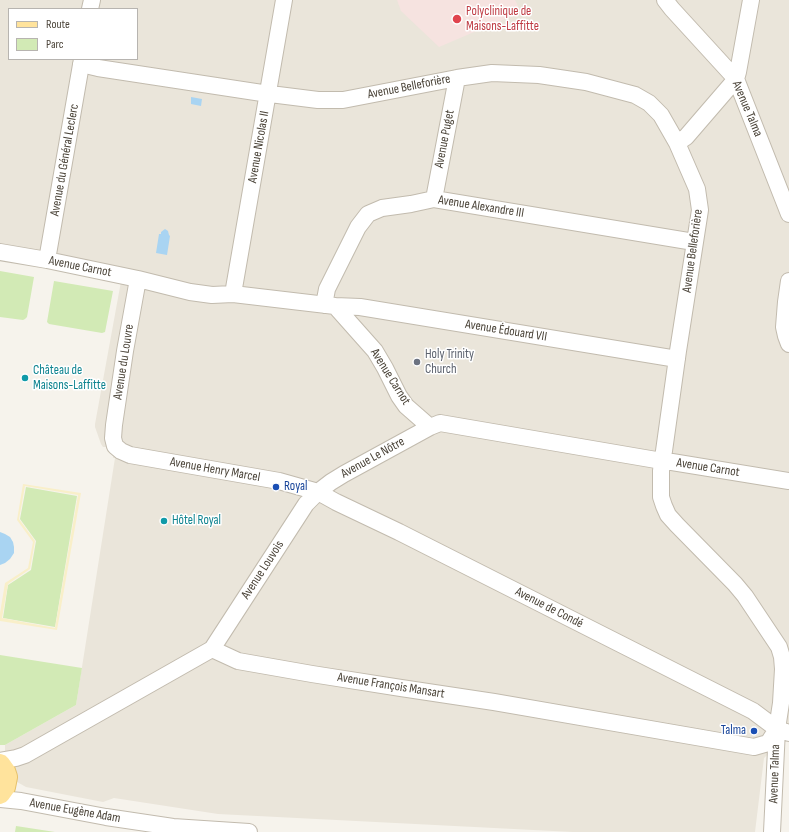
<!DOCTYPE html>
<html>
<head>
<meta charset="utf-8">
<style>
	body { margin:0 }
	#map { position:relative; width:789px; height:832px; overflow:hidden; background:#f6f3ec; font-family:"Sofia Sans Condensed",sans-serif }
	canvas { display:block }
	.legend { position:absolute; left:8px; top:8px; width:130px; height:52px; box-sizing:border-box; background:#fff; border:1px solid #b7b4b0; margin:0; padding:5px 7px; list-style:none; font-size:12px; color:#4b4439 }
	.legend li { display:flex; align-items:center; gap:8px; height:20px }
	.legend b { width:20px; border:1px solid #b7b4b0 }
</style>
</head>
<body>
<div id="map">
<canvas width="789" height="832"></canvas>
<ul class="legend">
<li><b style="height:5px;background:#ffe39c"></b>Route</li>
<li><b style="height:11px;background:#d2eab5"></b>Parc</li>
</ul>
</div>
<script>
const ctx = document.querySelector('canvas').getContext('2d');
ctx.lineJoin = 'round';
function fill(path, color) { ctx.fillStyle = color; ctx.fill(path, 'evenodd'); }
const toPath = rows => new Path2D(rows.map(r => 'M' + r).join(''));
function stroke(path, color, width, dash) { ctx.strokeStyle = color; ctx.lineWidth = width; ctx.lineCap = dash ? 'butt' : 'round'; ctx.setLineDash(dash || []); ctx.stroke(path); }
function drawText(font, color, halo, rows, align = 'center') {
  ctx.font = font + ' "Sofia Sans Condensed",sans-serif'; ctx.lineWidth = 3; ctx.setLineDash([]); ctx.textBaseline = 'middle'; ctx.strokeStyle = halo; ctx.fillStyle = color; for (const [text, x, y, turn = 0] of rows) {
    ctx.save(); ctx.translate(x, y); ctx.rotate((+turn || 0) * Math.PI / 180); ctx.textAlign = isNaN(turn) ? turn : align; if (halo) ctx.strokeText(text, 0, 0); ctx.fillText(text, 0, 0); ctx.restore();
  }
}
fill(toPath([
	[0,0,789,0,789,735,764,758,755,832,573,832,218,814,114,798,103,802,26,787,10,778,5,760,5,745,76,705,115,458,113,458,114,452,109,452,107,450,106,447,103,447,101,444,95,427,95,424,122,276,0,255],
	[9,9,137,9,137,59,9,59]
]), '#eae5da');
fill(toPath([
	[397,0,515,0,521,12,439,47,401,11]
]), '#f6e3e0');
fill(toPath([
	[0,271,34,277,27,317,25,319,23,320,0,317],
	[54,281,113,291,105,332,102,333,49,324,47,322],
	[26,487,77,496,55,627,3,618,8,585,31,570,36,541,20,519],
	[0,655,82,668,76,705,5,745,0,745],
	[16,826,55,832,15,832]
]), '#d2eab5');
fill(toPath([
	[23,484,81,493,57,630,0,621,0,613,5,583,28,568,33,542,17,520],
	[25,486,78,495,55,628,2,618,8,584,30,569,35,541,19,519]
]), '#f9efc9');
fill(toPath([
	[191,97,202,99,201,106,191,104],
	[165,229,168,231,169,235,170,236,167,255,156,253,159,234,161,234,161,232],
	[0,532,5,534,10,537,13,542,14,547,14,553,10,559,5,563,0,565]
]), '#a9d4f2');
const minor = toPath([
	[665,0,672,9,736,79,789,214],
	[90,9,92,0],
	[81,64,98,68,262,93,318,100,343,100,457,78,492,73,539,75,586,82,635,95,649,103,661,115,677,143,697,189,700,210,678,351,664,451,662,461,661,471,661,497,664,506,668,515,677,525,735,584,745,596,779,647,782,657,783,669,781,703,777,729,772,832],
	[677,143,686,137,736,79,738,72,751,0],
	[434,199,457,78],
	[0,252,47,260,138,279,190,292,212,295,233,294,335,306,375,351,385,368,399,396,406,406,430,427],
	[47,260,82,59],
	[138,279,125,351,114,425,113,438,115,446,121,451,130,455,279,481,318,492,336,502,399,532,753,711,777,729,789,733],
	[789,281,786,302,784,327,786,336,789,344],
	[233,294,284,0],
	[324,305,327,289,358,227,368,214,382,208,411,204,434,199,694,242],
	[335,306,360,307,677,359],
	[212,649,238,661,312,674,401,688,494,702,754,747,768,743,777,729],
	[0,761,16,758,25,755,212,649,306,504,318,492,331,482,344,474,430,427,440,423,662,461,672,462,789,481],
	[0,799,21,801,106,817,173,827,249,832]
]);
const major = toPath([
	[0,764,5,771,7,777,5,787,0,794]
]);
stroke(minor, '#c2bbae', 18);
stroke(major, '#e6c16a', 22);
stroke(minor, '#fff', 16);
stroke(major, '#ffe39c', 20);
for (const [x, y, r, color] of [
	[457,19,5,"#e0444e"],
	[417,362,4,"#6b7280"],
	[25,378,4,"#0f9aa8"],
	[276,487,4,"#1a4fb4"],
	[164,521,4,"#0f9aa8"],
	[754,731,4,"#1a4fb4"]
]) { const dot = new Path2D(); dot.arc(x, y, r, 0, 2 * Math.PI); ctx.fillStyle = color; ctx.fill(dot); stroke(dot, '#fff', 1.5); }
drawText('13px', '#be3a42', '#fff', [
	["Polyclinique de",466,12],
	["Maisons-Laffitte",466,27]
], 'left');
drawText('13px', '#4b4439', '#fff', [
	["Avenue Belleforière",409,87,-11],
	["Avenue Talma",747,109,67],
	["Avenue Puget",445,139,-79],
	["Avenue Nicolas II",259,147,-80],
	["Avenue du Général Leclerc",65,160,-80],
	["Avenue Alexandre III",481,207,9],
	["Avenue Belleforière",693,251,-82],
	["Avenue Carnot",80,267,11],
	["Avenue Édouard VII",506,331,9],
	["Avenue du Louvre",124,362,-81],
	["Avenue Carnot",390,377,58],
	["Avenue Le Nôtre",373,458,-29],
	["Avenue Carnot",708,468,9],
	["Avenue Henry Marcel",215,470,10],
	["Avenue Louvois",263,570,-57],
	["Avenue de Condé",549,608,27],
	["Avenue François Mansart",391,686,9],
	["Avenue Talma",775,774,-88],
	["Avenue Eugène Adam",75,811,10]
]);
drawText('13px', '#5b616d', '#fff', [
	["Holy Trinity",425,355],
	["Church",425,370]
], 'left');
drawText('13px', '#0d838f', '#fff', [
	["Château de",33,371],
	["Maisons-Laffitte",33,386],
	["Hôtel Royal",172,521]
], 'left');
drawText('13px', '#164399', '#fff', [
	["Royal",284,487],
	["Talma",746,731,"right"]
], 'left');
</script>
</body>
</html>
